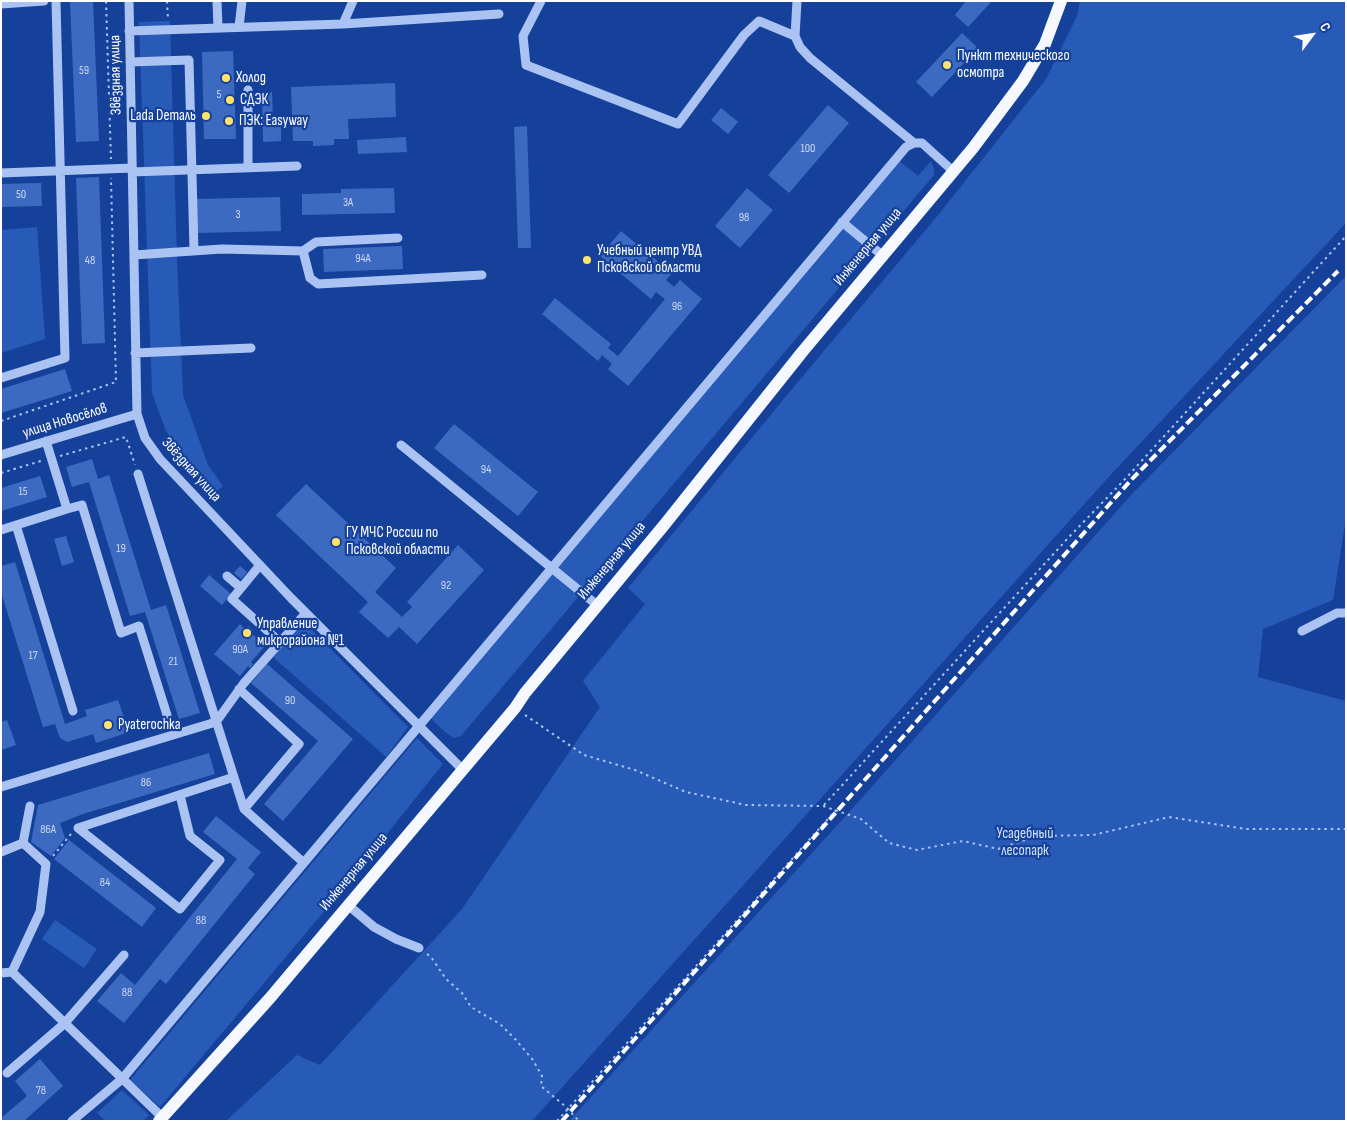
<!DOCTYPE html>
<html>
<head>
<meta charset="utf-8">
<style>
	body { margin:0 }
	#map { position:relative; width:1347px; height:1122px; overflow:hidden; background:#15419a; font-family:"Sofia Sans Condensed",sans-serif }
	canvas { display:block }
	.frame { position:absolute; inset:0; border:2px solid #fff; pointer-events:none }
	.north { position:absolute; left:1287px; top:10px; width:50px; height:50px; -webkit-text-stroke:4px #15419a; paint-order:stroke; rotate:59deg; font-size:14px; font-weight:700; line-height:20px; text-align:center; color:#fff }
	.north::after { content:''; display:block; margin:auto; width:18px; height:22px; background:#fff; clip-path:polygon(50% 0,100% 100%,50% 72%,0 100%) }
</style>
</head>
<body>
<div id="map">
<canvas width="1347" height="1122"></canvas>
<div class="frame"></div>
<div class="north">С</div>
</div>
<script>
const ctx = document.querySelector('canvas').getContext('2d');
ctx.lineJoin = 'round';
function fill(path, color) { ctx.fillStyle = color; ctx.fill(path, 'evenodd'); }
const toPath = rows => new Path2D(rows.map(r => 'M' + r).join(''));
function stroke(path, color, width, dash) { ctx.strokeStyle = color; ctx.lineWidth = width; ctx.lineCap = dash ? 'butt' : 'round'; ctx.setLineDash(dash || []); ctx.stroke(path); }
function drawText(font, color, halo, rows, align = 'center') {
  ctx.font = font + ' "Sofia Sans Condensed",sans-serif'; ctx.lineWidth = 4.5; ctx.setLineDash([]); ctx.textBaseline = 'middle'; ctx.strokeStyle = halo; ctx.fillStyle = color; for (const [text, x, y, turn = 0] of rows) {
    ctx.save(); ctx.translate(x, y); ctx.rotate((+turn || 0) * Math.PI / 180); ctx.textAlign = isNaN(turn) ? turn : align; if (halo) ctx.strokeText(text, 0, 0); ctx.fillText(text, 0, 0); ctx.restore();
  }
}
fill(toPath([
	[1080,1,1346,1,1346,223,1105,481,532,1121,226,1121,297,1055,320,1065,462,909,600,707,583,681,645,604,628,588,797,383,939,214,1046,79,1077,16],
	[170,21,177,259,183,395,208,465,223,486,214,493,193,472,166,431,152,393,139,22],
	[898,160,918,176,931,161,934,169,934,175,461,736,454,738,445,732,428,716],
	[37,227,45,339,1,353,1,230],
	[1346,276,1346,518,1333,600,1263,629,1258,677,1346,701,1346,1121,569,1121,851,810,1132,494],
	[304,622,408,727,386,757,273,657],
	[417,738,443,764,342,890,160,1107,130,1080],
	[55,920,97,949,84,968,42,939],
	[122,1090,149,1115,143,1121,105,1121,97,1113]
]), '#285ab8');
fill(toPath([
	[70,1,93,1,99,141,76,142],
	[966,1,992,1,968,27,955,15],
	[962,33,978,48,932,97,916,82],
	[233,51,236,139,204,139,202,52],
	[395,83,396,117,348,119,349,139,334,139,334,145,313,146,313,141,293,141,291,87],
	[262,92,272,92,273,121,281,121,281,141,263,142],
	[828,105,849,123,789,193,768,175],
	[721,108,738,122,728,134,711,120],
	[527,126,531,248,518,248,514,127],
	[406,137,407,152,358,154,357,140],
	[99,177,105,343,82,344,76,178],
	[41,183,42,206,1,207,1,184],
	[394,188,395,213,302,215,302,194,341,193,341,189],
	[747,188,773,210,740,248,715,226],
	[280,197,281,231,196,233,196,199],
	[621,231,672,273,666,280,674,287,680,280,702,299,628,386,608,369,612,364,602,355,598,361,542,314,555,298,611,344,608,348,618,356,665,299,656,292,651,299,600,256],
	[402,246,403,269,324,272,323,249],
	[65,369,72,391,1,413,1,389],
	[454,424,538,492,518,516,434,448],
	[92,459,98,479,109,475,151,610,166,605,200,713,179,719,145,612,130,616,89,482,72,487,66,467],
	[40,476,47,497,1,511,1,488],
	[306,484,396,568,375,592,402,617,412,607,407,602,458,545,484,570,417,644,399,627,388,638,359,612,368,602,276,515],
	[66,536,74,562,62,566,54,539],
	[15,562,65,724,87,716,85,710,118,700,129,732,96,743,93,734,67,742,60,738,55,724,43,727,1,592,1,566],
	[240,566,247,572,241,579,234,573],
	[209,575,231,594,222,605,200,586],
	[240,624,245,629,248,626,253,630,251,633,265,646,251,662,253,664,250,668,248,666,240,676,214,654],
	[267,664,353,739,283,821,264,804,318,741,251,683],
	[7,720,16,745,1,750,1,722],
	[209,753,215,774,83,814,60,823,65,838,51,856,31,842,38,805],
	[216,816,261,852,248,868,255,874,166,984,160,979,124,1023,97,1001,121,973,135,985,237,859,203,832],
	[69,840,156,908,142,927,54,859],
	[40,1059,63,1086,24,1121,1,1121,1,1118,27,1096,15,1081]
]), '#3d6ac1');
stroke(toPath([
	[106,1,111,159],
	[167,1,168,19],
	[1,421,116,382,111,178],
	[60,456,126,437,135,465],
	[1,473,41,461],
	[525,715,584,755,635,770,686,792,746,805,823,806,861,819,889,843,917,850,963,841,998,849,1037,836,1093,835,1169,817,1246,829,1346,829],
	[824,805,1069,537,1127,477,1346,236],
	[53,856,71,834],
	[427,954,431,957,446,979,462,993,471,1007,500,1024,516,1040,533,1060,542,1076,541,1086,566,1107,579,1121],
	[557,1121,836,810]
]), '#aac3f3', 2, [2.5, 4]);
stroke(toPath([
	[129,1,137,414,145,438,160,459,291,598,462,769],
	[217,1,218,28],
	[541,1,523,36,526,65,678,124,744,35,759,21,795,36],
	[797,1,795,36,800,47,810,58,914,143],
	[1,4,44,1],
	[343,24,499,14],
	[239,27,242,1],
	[129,31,343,24,353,1],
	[130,62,189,60,194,250],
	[248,90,248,167],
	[132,172,297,166],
	[1,173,132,168],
	[842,222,882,255],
	[303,251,316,242,398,238],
	[134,255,222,249,303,251,310,278,318,284,482,275],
	[135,353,251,348],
	[1,378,65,358,56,1],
	[46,441,67,509,82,505,121,633,139,626,167,715],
	[401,445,597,605],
	[1,455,137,414],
	[138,474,244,809,304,863],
	[16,525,73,711],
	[1,530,67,509],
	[260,565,232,599,280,642],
	[227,576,241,588],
	[1302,631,1337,613,1346,613],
	[239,689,299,744,244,809],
	[1,787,216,722,244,683,306,613],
	[180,795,190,836,220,860,180,909,78,828,234,777],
	[1,852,23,843],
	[348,905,374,927,396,939,419,948],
	[12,972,40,912,46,864,23,843,30,806],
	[1,973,12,972,163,1118],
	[7,1073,64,1024,124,955],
	[72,1121,122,1079,906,147,914,143,922,143,953,171]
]), '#aac3f3', 9);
stroke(toPath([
	[159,1121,270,998,515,708,525,693,665,524,803,351,973,148,1023,81,1045,44,1061,1]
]), '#f5f8ff', 12);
stroke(toPath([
	[562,1121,1131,480,1338,271]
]), '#fff', 4, [9, 4]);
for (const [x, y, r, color] of [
	[947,65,5,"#ffe46b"],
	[226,78,5,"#ffe46b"],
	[230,100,5,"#ffe46b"],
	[206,116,5,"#ffe46b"],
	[229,121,5,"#ffe46b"],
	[587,260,5,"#ffe46b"],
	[336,542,5,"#ffe46b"],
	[247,633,5,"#ffe46b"],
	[108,725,5,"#ffe46b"]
]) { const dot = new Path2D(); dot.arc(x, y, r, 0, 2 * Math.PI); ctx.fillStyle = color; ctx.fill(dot); stroke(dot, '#15419a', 2); }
drawText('12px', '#cedaf0', null, [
	["59",84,71],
	["5",219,95],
	["100",808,149],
	["50",21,195],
	["3А",348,203],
	["3",238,215],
	["98",744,218],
	["94А",363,259],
	["48",90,261],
	["96",677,307],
	["94",486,470],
	["15",23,492],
	["19",121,549],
	["92",446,586],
	["90А",240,650],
	["17",33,656],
	["21",173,662],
	["90",290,701],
	["86",146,783],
	["86А",48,830],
	["84",105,883],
	["88",201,921],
	["88",127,993],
	["78",41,1091]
]);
drawText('15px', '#fff', '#15419a', [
	["Пункт технического",957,56],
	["осмотра",957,73],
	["Холод",236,78],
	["СДЭК",240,100],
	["Lada Dеталь",196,116,"right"],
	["ПЭК: Easyway",239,121],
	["Учебный центр УВД",597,251],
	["Псковской области",597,268],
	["ГУ МЧС России по",346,533],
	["Псковской области",346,550],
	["Управление",257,624],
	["микрорайона №1",257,641],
	["Pyaterochka",118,725]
], 'left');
drawText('15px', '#fff', '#15419a', [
	["Звёздная улица",116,75,-91],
	["Инженерная улица",868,247,-50],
	["улица Новосёлов",65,421,-17],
	["Звёздная улица",191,470,48],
	["Инженерная улица",612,561,-50],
	["Инженерная улица",354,872,-50]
]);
drawText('15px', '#d1e1fd', '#15419a', [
	["Усадебный",1025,834],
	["лесопарк",1025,851]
]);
</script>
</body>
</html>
